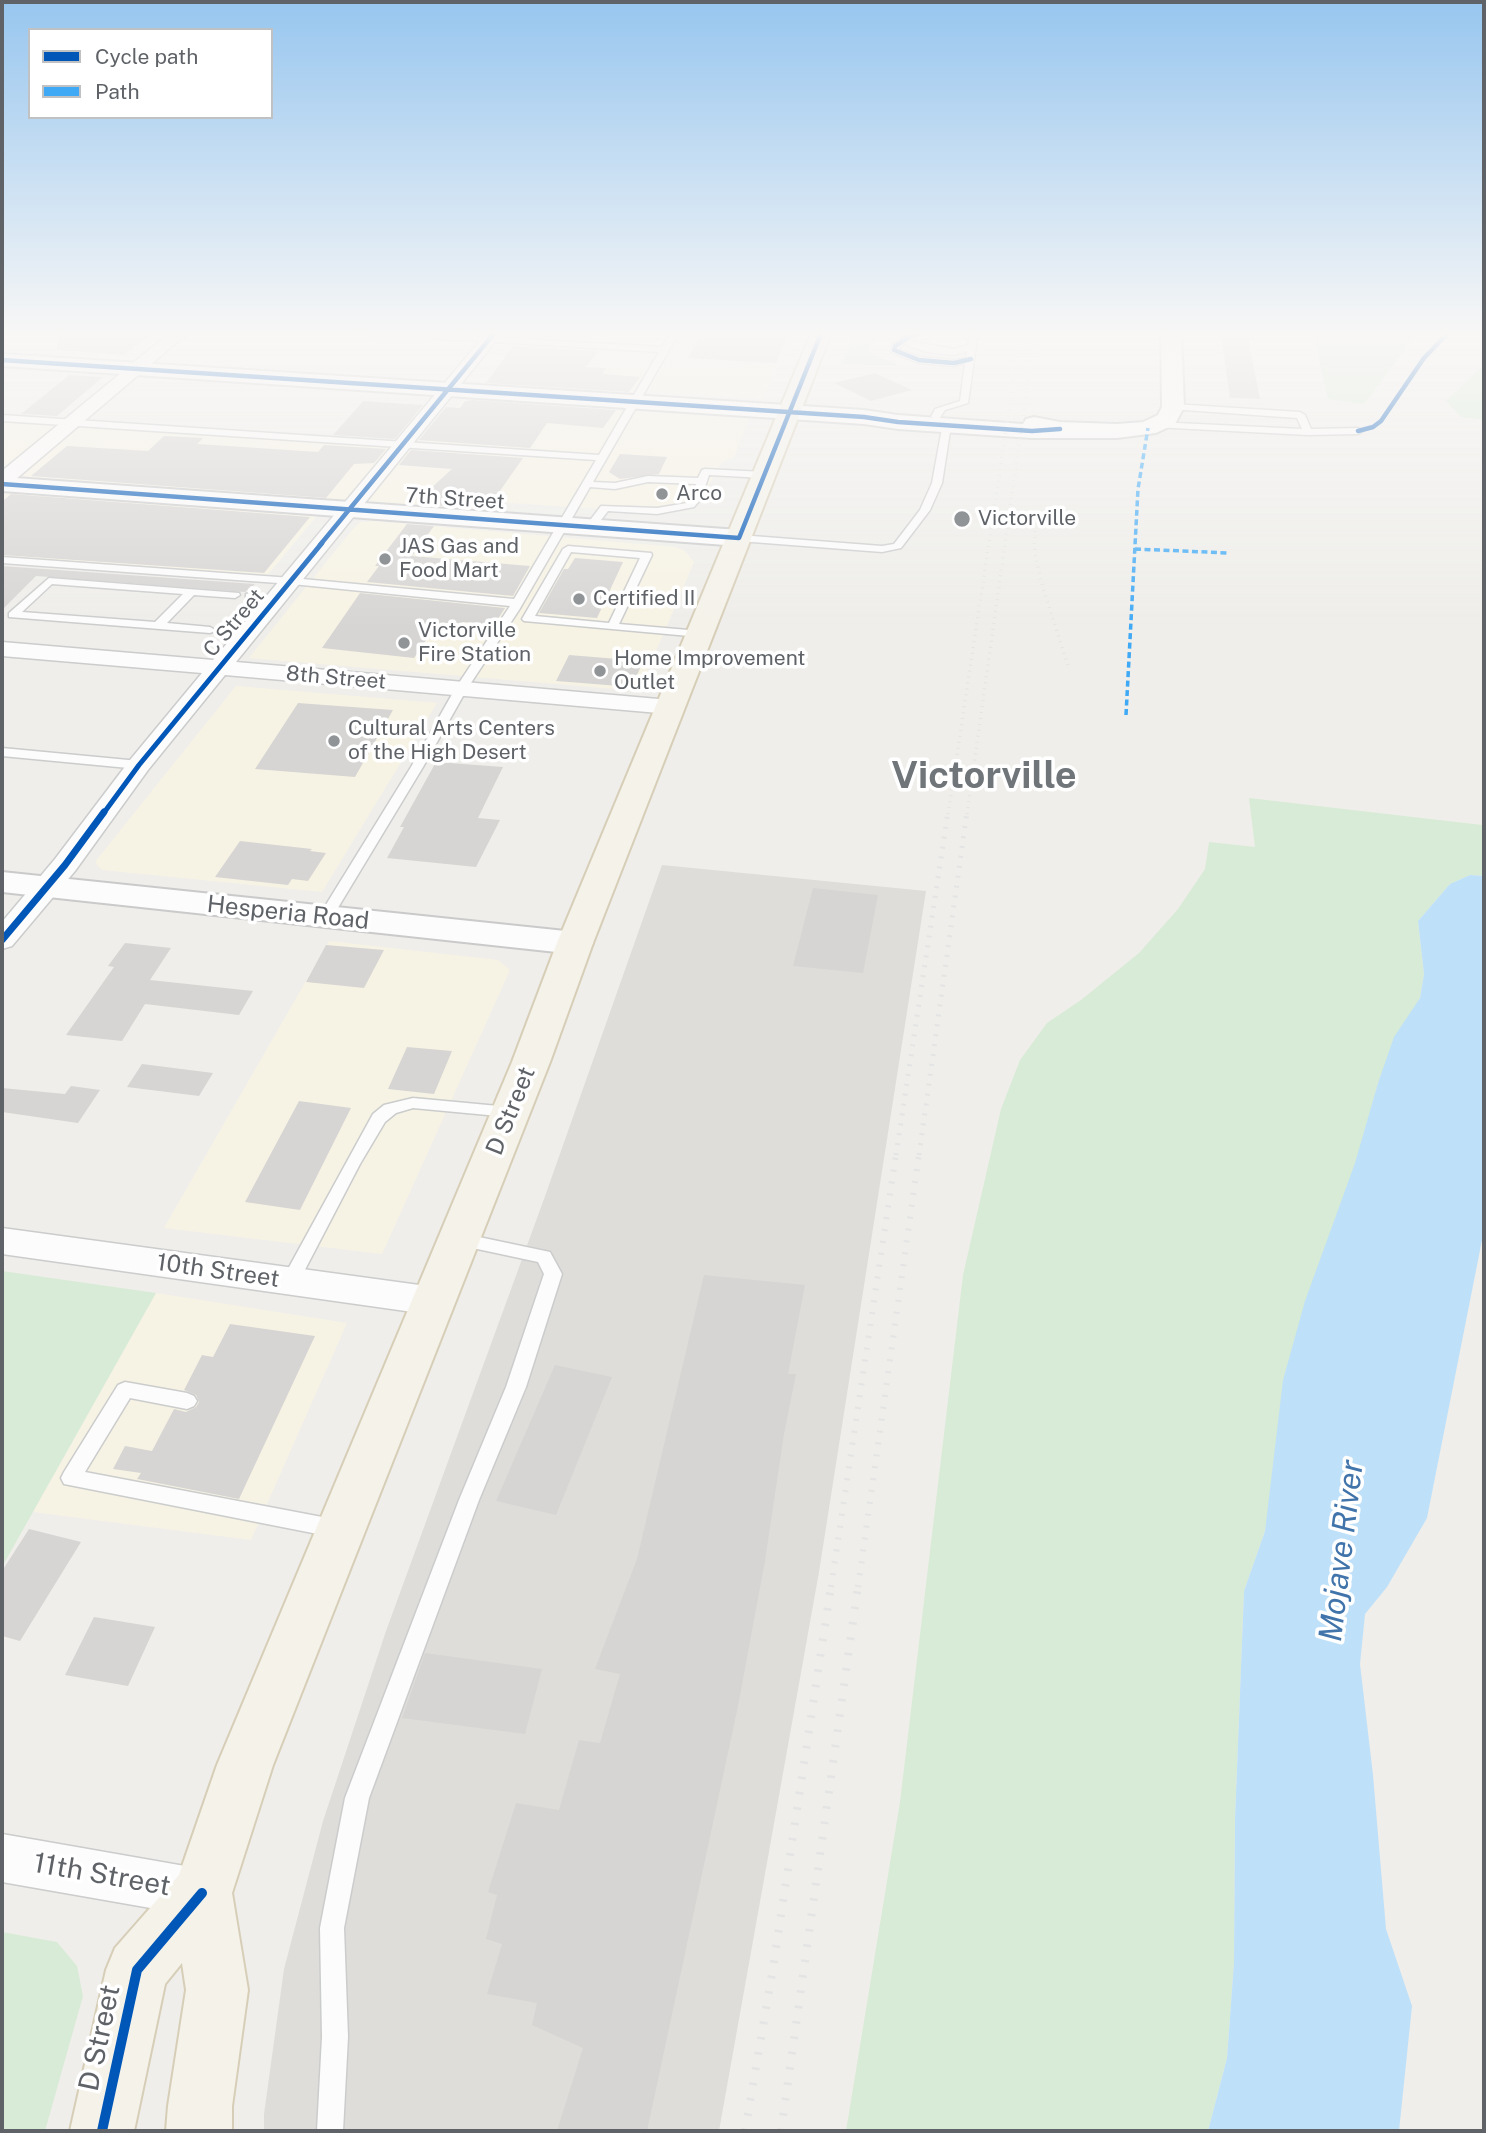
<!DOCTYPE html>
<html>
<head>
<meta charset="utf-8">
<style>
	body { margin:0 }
	#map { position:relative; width:1486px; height:2133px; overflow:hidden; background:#efeeea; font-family:"Public Sans",sans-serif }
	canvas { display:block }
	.frame { position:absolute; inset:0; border:4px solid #5f6368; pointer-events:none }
	.legend { position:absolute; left:28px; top:28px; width:245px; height:91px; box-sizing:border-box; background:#fff; border:2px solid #bfc1c3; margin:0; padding:9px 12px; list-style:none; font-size:21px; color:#5f6368 }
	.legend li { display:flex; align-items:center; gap:14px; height:35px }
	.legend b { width:35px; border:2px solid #bfc1c3 }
</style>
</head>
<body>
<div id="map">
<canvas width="1486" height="2133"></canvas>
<div class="frame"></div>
<ul class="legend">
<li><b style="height:9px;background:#0057b8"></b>Cycle path</li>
<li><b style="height:9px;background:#3fa9f5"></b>Path</li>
</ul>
</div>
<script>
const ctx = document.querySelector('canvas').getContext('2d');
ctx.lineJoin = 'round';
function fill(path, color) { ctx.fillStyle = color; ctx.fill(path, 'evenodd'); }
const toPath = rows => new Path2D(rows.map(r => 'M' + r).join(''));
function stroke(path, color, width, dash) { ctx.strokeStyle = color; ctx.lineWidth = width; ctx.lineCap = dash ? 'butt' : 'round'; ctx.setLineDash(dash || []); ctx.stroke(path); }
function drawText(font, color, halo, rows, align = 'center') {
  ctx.font = font + ' "Public Sans",sans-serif'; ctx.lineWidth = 7; ctx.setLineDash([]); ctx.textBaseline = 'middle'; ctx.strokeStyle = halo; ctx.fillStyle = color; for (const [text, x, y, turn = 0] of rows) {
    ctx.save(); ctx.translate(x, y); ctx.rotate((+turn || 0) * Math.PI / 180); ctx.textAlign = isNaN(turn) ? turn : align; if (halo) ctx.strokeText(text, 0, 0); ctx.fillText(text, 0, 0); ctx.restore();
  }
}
fill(toPath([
	[515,331,593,331,587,343,509,338],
	[682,331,793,331,762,399,647,391],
	[578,347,658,351,635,392,553,387],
	[463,400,749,419,734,457,721,463,698,505,667,514,498,502,492,511,330,500,265,578,2,559,2,419,423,449],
	[374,521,675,547,684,550,694,562,639,691,249,658,352,530,360,522],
	[236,686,437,703,322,892,102,870,95,862],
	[329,941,498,960,510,970,382,1254,164,1228],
	[156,1293,347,1323,251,1540,33,1512]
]), '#f7f3e4');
fill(toPath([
	[662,865,926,891,819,1572,719,2131,264,2131,264,2114,284,1969,323,1821,386,1631,544,1199]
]), '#dfddda');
fill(toPath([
	[855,331,895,331,873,343,870,349,872,354,897,364,896,366,842,364],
	[1312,331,1419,331,1364,404,1328,399],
	[1484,364,1484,420,1461,417,1446,401],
	[1249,798,1482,825,1484,876,1470,875,1450,884,1418,921,1424,974,1420,998,1378,1083,1273,1482,1265,1531,1244,1591,1235,1819,1234,1962,1227,2058,1208,2131,846,2131,900,1802,963,1275,1001,1109,1020,1060,1047,1023,1081,1000,1139,953,1178,909,1205,869,1209,842,1255,847],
	[2,1271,156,1293,2,1567],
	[2,1932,57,1942,77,1966,83,1996,45,2131,2,2131]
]), '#d8ebd6');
fill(toPath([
	[1470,875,1484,876,1484,1230,1427,1518,1387,1587,1365,1614,1360,1664,1373,1775,1386,1929,1412,2006,1399,2131,1208,2131,1227,2058,1234,1962,1235,1819,1244,1591,1265,1531,1283,1380,1305,1301,1355,1163,1378,1083,1394,1037,1420,998,1424,974,1418,921,1450,884]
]), '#bfe0f9');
fill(toPath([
	[58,331,155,331,124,355,57,350],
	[703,331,789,331,776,363,688,358],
	[1221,335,1248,337,1260,399,1230,398],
	[513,346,598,351,586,367,606,368,602,374,640,377,629,392,486,383],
	[875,373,912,390,871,401,834,383],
	[69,375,103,377,57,416,21,414],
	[473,400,616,410,603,428,547,423,530,448,419,440,446,407,460,408,465,401],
	[363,401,423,405,395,439,333,435],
	[164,436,203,438,197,444,318,452,324,445,386,449,374,463,354,464,326,498,31,476,67,446,148,451],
	[411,450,523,458,490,505,444,502,449,506,422,505,426,500,418,500,452,469,399,465],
	[620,454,667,457,659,474,620,479,609,472],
	[11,494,310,517,264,573,2,555,2,502],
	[407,524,434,526,412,556,530,566,513,596,367,582,379,566,375,566],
	[575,558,623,562,597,618,539,613,564,569,568,569],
	[2,566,255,584,245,592,36,576,2,610],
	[360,593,505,608,494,625,463,622,460,626,437,624,414,658,322,648],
	[569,655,643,661,632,687,556,681],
	[298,703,393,710,355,777,255,769],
	[436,762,503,767,478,818,500,820,476,867,387,858,404,827,400,827],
	[240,841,312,849,310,851,326,853,308,881,292,879,288,885,215,877],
	[813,888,878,895,863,973,793,966],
	[125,943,171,948,150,980,253,991,239,1015,145,1004,122,1041,66,1035,114,967,108,966],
	[326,945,384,950,364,988,306,982],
	[407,1047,452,1051,434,1094,388,1089],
	[142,1064,213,1073,199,1096,127,1087],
	[71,1086,100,1090,78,1123,2,1112,2,1088,65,1094],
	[299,1101,351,1108,300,1210,245,1202],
	[704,1275,805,1285,788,1374,796,1374,784,1434,765,1561,738,1706,647,2131,557,2131,583,2048,532,2025,537,2003,487,1994,502,1944,486,1939,497,1895,488,1892,516,1803,559,1810,579,1740,600,1743,620,1674,595,1669,637,1559],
	[230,1324,315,1336,239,1499,137,1479,141,1473,113,1469,125,1446,152,1451,174,1409,186,1412,196,1407,199,1402,196,1395,184,1390,202,1355,213,1357],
	[555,1365,612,1377,556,1515,496,1501],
	[29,1529,81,1542,20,1641,2,1636,2,1571],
	[94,1617,155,1627,128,1686,65,1675],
	[425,1653,542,1669,525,1734,402,1718]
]), '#d6d5d3');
const service = toPath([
	[340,331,379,331,662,347,672,331,680,331,593,482,615,483,648,476,698,478,702,470,705,469,764,472,769,475,764,478,709,475,701,499,694,507,657,514,608,511,594,529,590,530,585,527,601,506,657,508,687,503,691,498,696,484,648,482,615,489,590,487,519,610,467,689,423,767,333,916,326,920,319,916,411,767,455,689,510,606,292,584,2,563,2,557,292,578,514,599,596,460,2,421,2,415,599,455,659,352,344,333,340,331],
	[913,331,922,331,912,339,914,342,954,349,968,345,970,331,978,331,968,403,945,410,939,419,931,417,935,409,960,401,965,363,954,366,919,363,891,352,892,344,913,331],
	[906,343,908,346,927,352,954,355,967,351,966,358,954,360,920,357,898,349,906,343],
	[1173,404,1300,412,1305,415,1311,429,1358,428,1363,431,1358,434,1308,435,1153,427,1153,423,1156,422,1302,429,1297,418,1170,409,1169,407,1173,404],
	[943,423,951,425,942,483,930,510,901,548,882,552,739,541,734,538,739,535,882,546,894,544,920,510,932,483,943,423],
	[568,546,651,553,652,555,619,624,700,631,706,634,700,637,524,621,522,619,563,549,568,546],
	[571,552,640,558,609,623,535,616,571,552],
	[49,578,239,593,240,595,235,598,194,595,167,623,210,627,215,630,249,630,255,633,249,636,220,634,215,631,210,633,9,617,9,613,49,578],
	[52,584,183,594,155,622,22,612,52,584],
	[250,593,277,597,282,600,277,603,246,598,246,594,250,593],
	[2,748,139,761,145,765,139,769,2,756,2,748],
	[413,1098,509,1107,517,1112,509,1117,413,1108,396,1113,385,1122,360,1164,297,1285,285,1285,282,1280,373,1114,384,1105,413,1098],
	[460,1233,550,1252,562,1274,526,1387,479,1500,369,1798,344,1928,348,2037,343,2131,317,2131,322,2037,320,1928,345,1798,459,1500,506,1387,544,1274,538,1262,454,1244,451,1239,454,1234,460,1233],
	[125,1382,187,1393,194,1396,197,1401,194,1406,187,1409,130,1398,85,1472,338,1520,345,1523,348,1529,345,1535,338,1538,64,1484,61,1478,64,1472,118,1385,125,1382]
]);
const minor = toPath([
	[172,331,190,331,9,485,2,487,2,471,172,331],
	[488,331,504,331,236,662,670,700,679,702,682,707,679,712,670,714,225,675,148,770,75,871,12,946,2,949,2,922,55,859,130,760,202,673,2,656,2,642,213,660,488,331],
	[2,1228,434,1287,447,1291,452,1301,447,1311,434,1315,2,1254,2,1228],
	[2,1834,202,1869,219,1876,226,1893,219,1910,202,1917,2,1882,2,1834]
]);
const tertiary = toPath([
	[1161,331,1181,331,1184,407,1175,424,1156,433,1117,438,1032,438,898,429,864,424,2,366,2,354,864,410,898,415,1023,424,1026,419,1034,417,1060,422,1117,424,1143,422,1158,415,1162,407,1161,331]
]);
const secondary = toPath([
	[2,477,739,530,748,533,752,538,748,543,739,546,2,491,2,477],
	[2,872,575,932,588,935,593,943,588,951,575,954,2,892,2,872]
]);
const primary = toPath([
	[812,331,832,331,593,943,550,1062,273,1765,232,1893,248,1990,232,2106,232,2131,166,2131,168,2106,186,1990,182,1963,165,1984,134,2131,70,2131,106,1970,115,1948,179,1875,217,1765,512,1062,557,943,812,331]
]);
stroke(service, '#cbcccc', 3);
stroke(minor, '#cbcccc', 3);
stroke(tertiary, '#cbcccc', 4);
stroke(secondary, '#cacacb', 4);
stroke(primary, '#d7ceb8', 4);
fill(service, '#fdfcfc');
fill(minor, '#fdfcfc');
fill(tertiary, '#fdfcfc');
fill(secondary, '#fdfcfc');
fill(primary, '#f4f2e9');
stroke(toPath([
	[1035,531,1034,547,1040,578,1069,669],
	[948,814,1021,331],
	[967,814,1035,331]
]), '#e4e4e4', 3.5, [1, 5]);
stroke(toPath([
	[896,1155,948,812],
	[919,1155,967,812]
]), '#e4e4e4', 5, [2, 8]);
stroke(toPath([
	[831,1587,896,1154],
	[858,1587,919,1154]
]), '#e4e4e4', 6, [2, 10]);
stroke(toPath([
	[745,2131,772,1974,831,1586],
	[781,2131,858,1586]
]), '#e4e4e4', 8, [2.5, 13]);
stroke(toPath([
	[1135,549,1229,553],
	[1126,715,1138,489,1148,428]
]), '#3fa9f5', 3.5, [6, 3.5]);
stroke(toPath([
	[918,331,895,346,894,350,919,360,954,363,971,359],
	[2,360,864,417,898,422,1032,431,1060,429],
	[1358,431,1373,427,1381,421,1424,358,1450,331],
	[2,484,739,538,822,331],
	[320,545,496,331]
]), '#0057b8', 4.5);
stroke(toPath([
	[103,814,139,765,322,543]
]), '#0057b8', 5);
stroke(toPath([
	[2,940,65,865,104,812]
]), '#0057b8', 7);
stroke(toPath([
	[102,2131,137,1970,202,1893]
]), '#0057b8', 10);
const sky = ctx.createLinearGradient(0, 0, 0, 629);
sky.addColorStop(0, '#97c6ef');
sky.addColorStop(0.53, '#f8f7f6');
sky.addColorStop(1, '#f8f7f600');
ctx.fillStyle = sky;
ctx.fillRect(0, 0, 1486, 629);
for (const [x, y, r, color] of [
	[662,494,7,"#919496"],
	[962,519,9,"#919496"],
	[385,559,7,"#919496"],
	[579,599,7,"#919496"],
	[404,643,7,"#919496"],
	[600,671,7,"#919496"],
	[334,741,7,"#919496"]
]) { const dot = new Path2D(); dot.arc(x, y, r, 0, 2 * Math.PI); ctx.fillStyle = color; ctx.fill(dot); stroke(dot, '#fff', 2.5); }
drawText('21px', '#5f6368', '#fff', [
	["Arco",676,494],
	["Victorville",978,519],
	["JAS Gas and",399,547],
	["Food Mart",399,571],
	["Certified II",593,599],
	["Victorville",418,631],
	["Fire Station",418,655],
	["Home Improvement",614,659],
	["Outlet",614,683],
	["Cultural Arts Centers",348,729],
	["of the High Desert",348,753]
], 'left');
drawText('21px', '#5f6368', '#fff', [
	["7th Street",455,499,4],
	["C Street",234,623,-50],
	["8th Street",336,678,5]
]);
drawText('24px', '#5f6368', '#fff', [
	["Hesperia Road",288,913,6],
	["D Street",511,1111,-68],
	["10th Street",218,1271,8]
]);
drawText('28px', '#5f6368', '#fff', [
	["11th Street",102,1875,10],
	["D Street",100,2038,-78]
]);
drawText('italic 32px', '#4174aa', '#fff', [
	["Mojave River",1342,1551,-83]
]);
drawText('bold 38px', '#70757a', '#fff', [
	["Victorville",984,776]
]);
</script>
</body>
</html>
